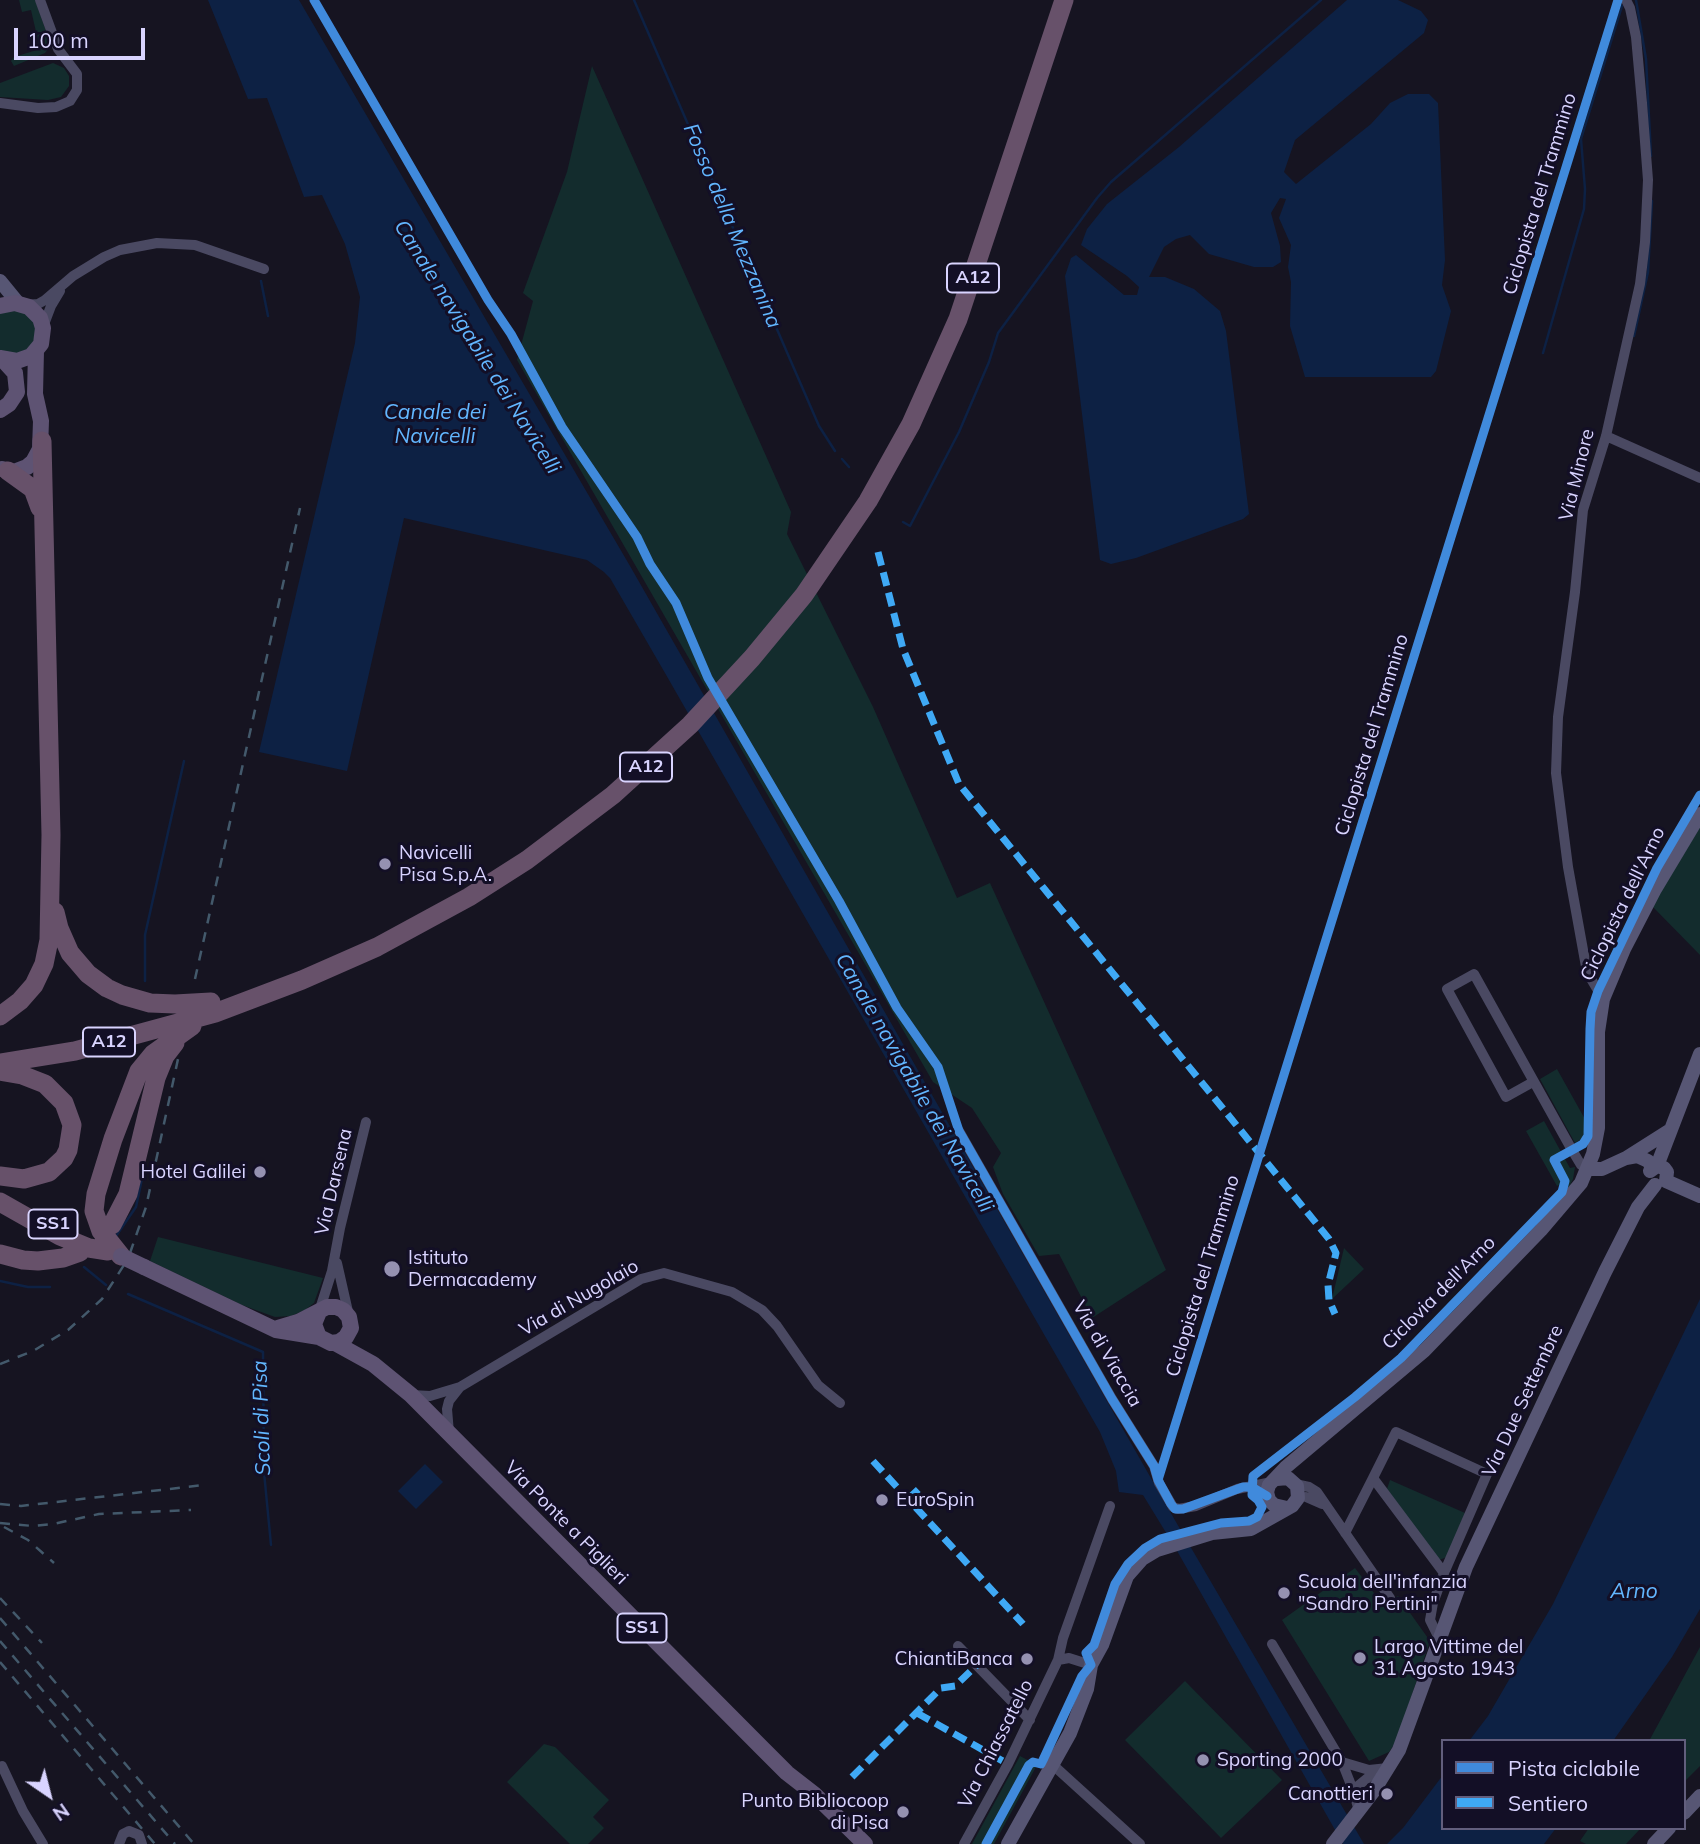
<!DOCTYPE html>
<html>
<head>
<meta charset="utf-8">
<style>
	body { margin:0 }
	#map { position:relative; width:1700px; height:1844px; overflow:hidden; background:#161421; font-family:Mulish,sans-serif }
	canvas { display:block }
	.legend { position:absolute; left:1441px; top:1739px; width:245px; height:91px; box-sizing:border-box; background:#130f26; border:2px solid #625e7d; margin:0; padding:9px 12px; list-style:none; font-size:21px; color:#d9d4ff }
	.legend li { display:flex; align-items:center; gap:14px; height:35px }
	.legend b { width:35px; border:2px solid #625e7d }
	.north { position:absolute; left:14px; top:1760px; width:70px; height:70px; -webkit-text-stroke:5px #130f26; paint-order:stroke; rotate:145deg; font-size:19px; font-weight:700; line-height:28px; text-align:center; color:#d9d4ff }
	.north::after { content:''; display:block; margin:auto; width:24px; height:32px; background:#d9d4ff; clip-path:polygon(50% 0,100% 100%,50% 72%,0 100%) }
	.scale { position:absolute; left:14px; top:28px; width:131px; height:32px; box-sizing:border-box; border:4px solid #d9d4ff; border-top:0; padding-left:9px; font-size:21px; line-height:24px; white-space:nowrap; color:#d9d4ff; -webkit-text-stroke:5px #130f26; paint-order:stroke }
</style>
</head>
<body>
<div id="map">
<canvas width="1700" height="1844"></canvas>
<ul class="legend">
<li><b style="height:9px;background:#408adc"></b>Pista ciclabile</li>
<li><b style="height:9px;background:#3fa9f5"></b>Sentiero</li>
</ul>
<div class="north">N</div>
<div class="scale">100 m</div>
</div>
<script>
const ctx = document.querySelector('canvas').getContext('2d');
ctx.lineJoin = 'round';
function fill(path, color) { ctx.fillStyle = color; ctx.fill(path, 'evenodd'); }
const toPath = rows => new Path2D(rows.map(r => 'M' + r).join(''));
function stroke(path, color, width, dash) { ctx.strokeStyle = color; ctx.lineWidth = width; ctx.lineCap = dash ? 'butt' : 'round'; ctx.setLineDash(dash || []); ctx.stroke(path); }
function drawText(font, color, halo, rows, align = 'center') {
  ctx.font = font + ' Mulish,sans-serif'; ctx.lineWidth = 6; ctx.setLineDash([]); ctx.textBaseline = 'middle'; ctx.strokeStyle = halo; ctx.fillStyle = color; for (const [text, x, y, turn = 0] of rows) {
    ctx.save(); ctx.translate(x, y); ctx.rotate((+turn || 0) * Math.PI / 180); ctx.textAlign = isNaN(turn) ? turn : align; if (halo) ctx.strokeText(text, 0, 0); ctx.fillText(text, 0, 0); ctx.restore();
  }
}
fill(toPath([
	[19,0,35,0,50,42,50,47,45,53,14,66,11,61,14,57,40,49,31,10,22,12],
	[53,63,64,68,69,76,69,86,61,97,48,100,0,97,0,83],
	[592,66,791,512,787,534,873,707,957,898,990,883,1166,1270,1092,1318,1059,1254,1039,1256,1003,1194,993,1167,1001,1153,972,1108,933,1082,517,360,533,301,523,293,567,172],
	[8,309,23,311,34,322,36,329,33,344,28,349,14,355,0,351,0,313],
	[1700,827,1700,955,1652,906],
	[1557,1069,1586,1121,1583,1138,1575,1143,1540,1079],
	[1544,1121,1570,1168,1575,1167,1573,1179,1568,1189,1563,1183,1557,1186,1526,1131],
	[158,1237,323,1278,314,1303,305,1310,291,1316,275,1317,242,1305,150,1261],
	[1344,1248,1364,1269,1332,1299],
	[1390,1480,1465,1513,1447,1557,1439,1560,1387,1489],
	[1355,1568,1383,1605,1398,1596,1430,1641,1396,1742,1389,1752,1369,1761,1282,1620],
	[1700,1647,1700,1766,1684,1782,1684,1741,1649,1741],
	[1185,1681,1282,1780,1221,1838,1125,1740],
	[544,1744,555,1747,609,1800,593,1817,604,1828,588,1844,570,1844,507,1782],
	[1020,1756,1037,1765,994,1844,972,1844],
	[1589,1828,1641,1828,1626,1844,1586,1844,1580,1841]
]), '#132c2d');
fill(toPath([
	[208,0,299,0,630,566,1176,1522,1364,1844,1343,1844,1176,1549,1143,1495,1119,1492,1116,1471,1100,1432,665,673,610,578,604,572,587,560,404,518,347,771,259,752,355,343,360,297,345,244,322,195,304,197,267,98,248,99],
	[1347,0,1398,0,1421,11,1428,20,1424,33,1295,140,1284,172,1296,184,1371,124,1390,103,1408,94,1429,94,1438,103,1445,260,1442,285,1451,311,1436,371,1431,377,1305,377,1290,326,1291,282,1288,267,1291,245,1279,218,1286,199,1280,198,1271,213,1280,246,1281,262,1273,267,1254,267,1209,254,1190,235,1176,239,1164,247,1149,277,1165,277,1194,289,1220,311,1226,331,1249,514,1243,519,1136,558,1111,564,1100,560,1065,276,1071,258,1076,255,1124,295,1137,295,1139,287,1127,276,1081,245,1087,229,1107,204,1179,147],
	[1700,1299,1700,1609,1672,1657,1613,1741,1469,1741,1488,1716,1553,1604],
	[425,1464,443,1482,416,1509,398,1491],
	[1443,1775,1443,1828,1556,1828,1544,1844,1387,1844,1403,1828]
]), '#0d2144');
stroke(toPath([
	[634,0,819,426,835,451],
	[1636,0,1646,59,1651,156],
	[261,281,268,316],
	[1634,336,1648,272,1652,201],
	[1543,353,1584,209,1585,189,1581,139,1622,6],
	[842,459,849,467],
	[903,522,910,526,959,432,989,362,998,333,1097,198,1111,182,1321,0],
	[145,981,145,935,184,761],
	[116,1236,136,1207,144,1169],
	[84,1267,106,1285],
	[0,1281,28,1287,50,1287],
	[128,1294,263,1352,264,1472,271,1545]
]), '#0d2144', 2.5);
stroke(toPath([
	[0,103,38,108,56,107,70,101,77,90,77,74,58,49,40,0],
	[25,305,38,304,45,300,73,276,104,257,120,250,157,243,195,245,264,269],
	[43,327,51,306,60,291],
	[1606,436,1700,478],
	[1603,999,1587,972,1568,867,1556,773,1558,717,1575,592,1583,510,1606,436,1640,284,1645,242,1648,180,1642,103,1636,37,1630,8,1626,0],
	[1533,1082,1506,1097,1447,989,1474,974,1572,1150,1581,1165,1588,1169],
	[959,1131,1112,1399,1154,1466,1159,1483,1173,1507,1178,1509,1196,1506,1237,1489,1272,1482],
	[337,1263,349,1316],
	[319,1312,332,1271,340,1228,366,1122],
	[411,1395,430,1396,460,1387,641,1279,664,1273,732,1292,762,1310,777,1326,818,1385,840,1403],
	[449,1433,447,1409,449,1401,460,1387],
	[1373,1478,1396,1432,1487,1474,1444,1573],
	[1295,1484,1309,1487,1317,1492,1390,1598],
	[1306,1497,1322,1504],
	[1345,1533,1373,1478,1444,1573,1433,1603,1430,1620,1440,1640],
	[1272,1644,1342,1762],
	[958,1646,1030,1720],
	[1058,1660,1069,1658,1091,1665],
	[1053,1765,1140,1844],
	[2,1766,23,1811,43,1844],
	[1353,1790,1376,1771],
	[1359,1811,1353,1790,1342,1762,1369,1770,1388,1768],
	[119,1844,123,1834,129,1831,139,1835,142,1844],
	[964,1844,1008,1764,1058,1660,1063,1638,1110,1506]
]), '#4a4962', 10);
stroke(toPath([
	[0,281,18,303],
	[1628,1157,1669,1131],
	[1657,1166,1700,1054],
	[1588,1169,1602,1169,1626,1158,1637,1156,1648,1161,1653,1168],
	[1650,1171,1657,1166,1664,1168,1667,1172,1666,1181],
	[1666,1181,1700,1196],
	[1287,1508,1274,1505,1269,1500,1267,1492,1269,1485,1286,1467,1424,1351,1541,1230,1581,1183,1593,1154,1598,1128,1598,1032,1603,999,1624,949,1654,891,1700,814],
	[1684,1813,1700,1796],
	[1008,1844,1070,1733,1087,1689,1091,1665,1102,1645,1127,1576,1142,1559,1157,1550,1212,1533,1251,1529,1292,1506,1298,1498,1297,1486,1288,1478,1277,1479],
	[1333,1844,1373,1792,1399,1750,1466,1567,1605,1272,1638,1207,1655,1185],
	[1654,1844,1669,1828]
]), '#575674', 14);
stroke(toPath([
	[0,306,15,303,29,307,40,318,43,328,41,344,31,356,17,361,0,358],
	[0,410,9,404,17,392,15,373,3,360],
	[2,469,14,472,27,467,33,462,40,449,41,421,35,394,36,351],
	[144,1267,276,1330,319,1337],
	[278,1328,298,1322,327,1307,336,1307,343,1310,349,1317,351,1328,346,1337,339,1342,331,1343,319,1337,314,1324,319,1312],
	[335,1343,373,1364,411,1395,763,1749,787,1773,814,1794,865,1844]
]), '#5e5373', 16);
stroke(toPath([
	[8,471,33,489,40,508],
	[55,912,59,928,70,953,88,974,107,988,122,995,150,1003,175,1004,211,1002],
	[0,1016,20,1001,34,985,44,964,49,940,51,835,42,441],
	[0,1063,75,1051,215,1013,302,980,377,947,469,897,527,860,613,795,690,725,752,658,804,595,868,501,911,424,958,319,1064,0],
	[0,1071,22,1075,45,1084,64,1103,72,1125,68,1150,64,1158,49,1172,24,1179,0,1176],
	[0,1202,60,1236,89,1248,108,1251],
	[112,1225,128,1194,156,1078,165,1056,175,1043],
	[0,1254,23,1260,38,1261,63,1258,80,1252],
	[121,1256,101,1231,94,1211,96,1194,113,1139,139,1071,153,1054,192,1026]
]), '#67516a', 19);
stroke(toPath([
	[195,979,300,508],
	[130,1253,146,1207,178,1059],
	[0,1364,33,1351,68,1330,102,1299,124,1265],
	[0,1504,21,1506,204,1485],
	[0,1523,33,1526,53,1524,99,1514,191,1510],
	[4,1527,28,1540,54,1563],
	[0,1598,42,1643],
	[0,1618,194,1844],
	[0,1641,175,1844],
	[0,1662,155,1844]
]), '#43596b', 2.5, [10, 9]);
stroke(toPath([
	[121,1256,144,1267]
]), '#5e5373', 16);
stroke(toPath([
	[878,552,903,649,959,784,1329,1239,1336,1253,1328,1285,1329,1300,1335,1314],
	[873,1461,1023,1624],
	[908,1499,922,1486],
	[917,1713,1008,1764],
	[852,1777,941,1688,955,1686,977,1665]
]), '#3fa9f5', 7, [14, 7]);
stroke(toPath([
	[314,0,488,300,511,334,562,427,637,537,650,564,676,603,708,678,839,901,897,1008,938,1067,959,1131,1112,1399,1154,1466,1158,1480,1171,1504,1175,1509,1183,1509,1243,1487,1252,1487,1267,1496],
	[1158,1480,1618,0],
	[986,1844,1029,1765,1033,1762,1041,1764,1043,1760,1082,1676,1091,1665,1086,1653,1094,1645,1115,1584,1128,1564,1145,1548,1160,1539,1221,1523,1249,1521,1257,1517,1262,1507,1258,1500,1252,1495,1253,1476,1355,1397,1401,1358,1562,1192,1565,1181,1554,1160,1583,1144,1588,1136,1590,1029,1591,1012,1598,991,1657,868,1700,795]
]), '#408adc', 9);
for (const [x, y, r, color] of [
	[385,864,7,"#9591b1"],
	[260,1172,7,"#9591b1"],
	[392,1269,9,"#9591b1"],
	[882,1500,7,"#9591b1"],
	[1284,1593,7,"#9591b1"],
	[1360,1658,7,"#9591b1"],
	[1027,1659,7,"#9591b1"],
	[1203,1760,7,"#9591b1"],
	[1387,1794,7,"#9591b1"],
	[903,1812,7,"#9591b1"]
]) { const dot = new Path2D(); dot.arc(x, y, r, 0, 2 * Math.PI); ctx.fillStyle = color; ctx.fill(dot); stroke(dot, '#130f26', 2.5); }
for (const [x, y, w] of [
	[973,278,52],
	[646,767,52],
	[109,1042,52],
	[53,1224,49],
	[642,1628,49]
]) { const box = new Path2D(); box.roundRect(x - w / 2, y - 14.5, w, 29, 5); ctx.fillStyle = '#130f26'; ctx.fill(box); stroke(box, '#d9d4ff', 2); }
drawText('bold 18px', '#d9d4ff', null, [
	["A12",973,278],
	["A12",646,767],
	["A12",109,1042],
	["SS1",53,1224],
	["SS1",642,1628]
]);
drawText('19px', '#d9d4ff', '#130f26', [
	["Ciclopista del Trammino",1540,194,-73],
	["Via Minore",1577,475,-76],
	["Ciclopista del Trammino",1372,735,-73],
	["Ciclopista dell'Arno",1623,904,-64],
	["Via Darsena",334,1182,-77],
	["Ciclopista del Trammino",1203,1276,-73],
	["Ciclovia dell'Arno",1439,1293,-45],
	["Via di Nugolaio",579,1298,-30],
	["Via di Viaccia",1107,1354,60],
	["Via Due Settembre",1523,1401,-65],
	["Via Ponte a Piglieri",566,1523,45],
	["Via Chiassatello",996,1744,-63]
]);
drawText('19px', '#d9d4ff', '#130f26', [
	["Navicelli",399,853],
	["Pisa S.p.A.",399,875],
	["Hotel Galilei",246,1172,"right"],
	["Istituto",408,1258],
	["Dermacademy",408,1280],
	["EuroSpin",896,1500],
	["Scuola dell'infanzia",1298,1582],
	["\"Sandro Pertini\"",1298,1604],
	["Largo Vittime del",1374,1647],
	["31 Agosto 1943",1374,1669],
	["ChiantiBanca",1013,1659,"right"],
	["Sporting 2000",1217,1760],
	["Canottieri",1373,1794,"right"],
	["Punto Bibliocoop",889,1801,"right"],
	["di Pisa",889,1823,"right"]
], 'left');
drawText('italic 21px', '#62b6ff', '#130f26', [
	["Fosso della Mezzanina",732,226,67],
	["Canale navigabile dei Navicelli",477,347,58],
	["Canale dei",435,413],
	["Navicelli",435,437],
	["Canale navigabile dei Navicelli",914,1083,60],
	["Scoli di Pisa",262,1418,-92],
	["Arno",1634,1592]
]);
</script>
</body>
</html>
